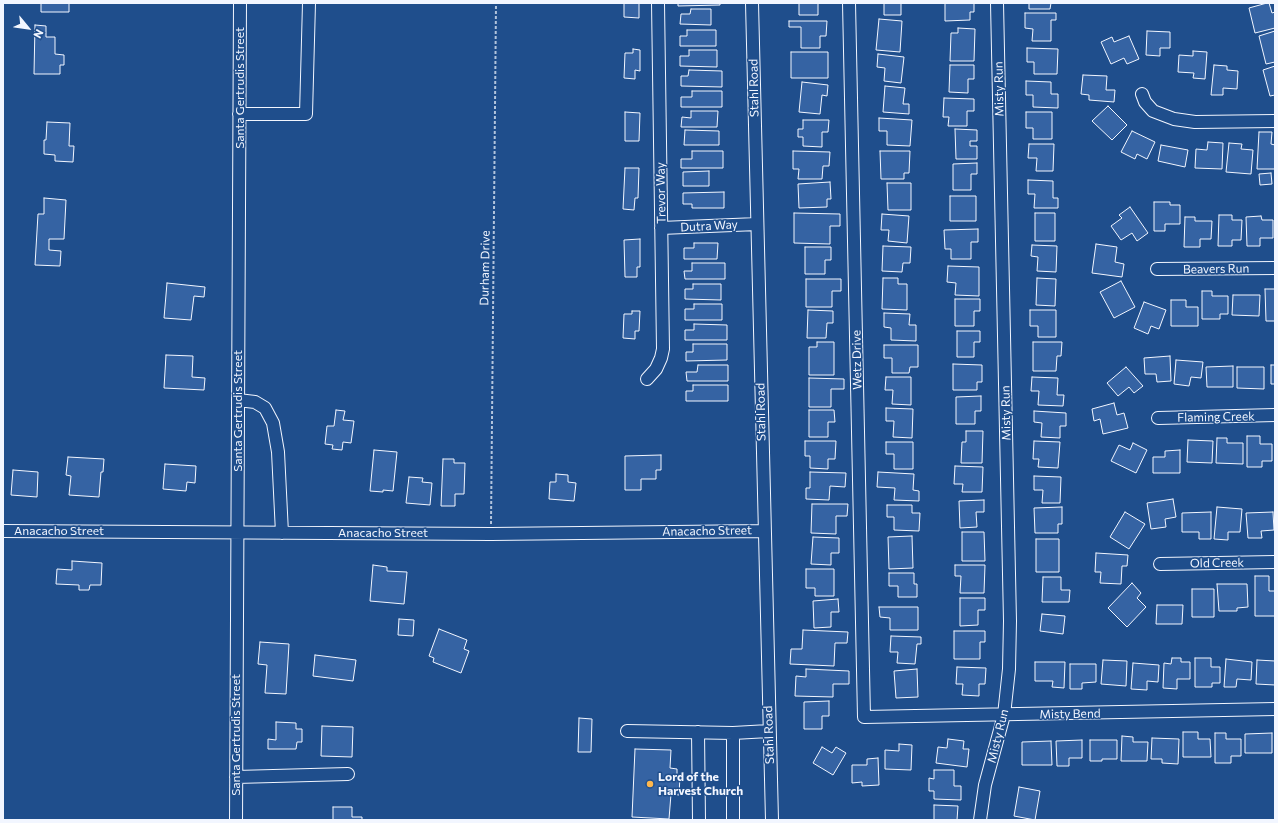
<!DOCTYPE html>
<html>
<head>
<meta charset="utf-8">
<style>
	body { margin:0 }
	#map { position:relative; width:1278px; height:823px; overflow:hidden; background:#1f4e8c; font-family:Commissioner,sans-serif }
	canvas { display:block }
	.frame { position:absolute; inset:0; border:4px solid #f2f6ff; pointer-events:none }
	.north { position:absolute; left:8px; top:8px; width:40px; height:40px; -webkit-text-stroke:3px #1f4e8c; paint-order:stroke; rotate:119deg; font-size:11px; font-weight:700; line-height:16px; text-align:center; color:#f2f6ff }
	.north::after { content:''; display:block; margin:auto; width:14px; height:18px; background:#f2f6ff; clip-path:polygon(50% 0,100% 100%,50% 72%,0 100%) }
</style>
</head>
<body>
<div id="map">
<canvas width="1278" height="823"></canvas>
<div class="frame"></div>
<div class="north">N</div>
</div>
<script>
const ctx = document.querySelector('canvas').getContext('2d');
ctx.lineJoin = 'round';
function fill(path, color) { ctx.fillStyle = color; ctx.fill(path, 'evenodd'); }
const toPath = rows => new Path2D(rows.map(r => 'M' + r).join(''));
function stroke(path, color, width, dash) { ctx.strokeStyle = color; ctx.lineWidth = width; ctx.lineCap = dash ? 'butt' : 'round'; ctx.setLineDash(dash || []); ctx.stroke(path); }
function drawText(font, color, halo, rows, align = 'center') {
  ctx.font = font + ' Commissioner,sans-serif'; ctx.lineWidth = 3; ctx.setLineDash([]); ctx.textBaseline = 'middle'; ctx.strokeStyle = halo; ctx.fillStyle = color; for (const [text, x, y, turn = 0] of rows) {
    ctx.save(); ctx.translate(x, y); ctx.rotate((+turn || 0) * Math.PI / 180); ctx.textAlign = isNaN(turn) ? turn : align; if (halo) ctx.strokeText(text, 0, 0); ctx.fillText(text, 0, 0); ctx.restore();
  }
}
const building = toPath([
	[41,3,69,3,69,12,41,12,41,3],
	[624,3,639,3,639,18,624,17,624,3],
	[678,3,720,3,720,5,678,6,678,3],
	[799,3,818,3,818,15,799,15,799,3],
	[884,3,901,3,901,15,884,15,884,3],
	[945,3,974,3,974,12,970,12,970,20,945,21,945,3],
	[1029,3,1051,3,1050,9,1029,9,1029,3],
	[1267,3,1269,3,1272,13,1275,12,1275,28,1255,33,1249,8,1267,3],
	[691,9,711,9,711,25,680,24,681,14,690,14,691,9],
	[1025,13,1056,13,1056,20,1051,20,1051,41,1032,41,1033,29,1025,28,1025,13],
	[879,19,902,21,900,52,876,50,879,19],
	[789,21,827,21,826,36,820,36,820,48,801,48,801,27,789,27,789,21],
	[35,25,46,26,46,37,55,37,55,54,64,55,64,65,60,65,60,74,34,74,35,25],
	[958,28,975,29,974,61,950,61,951,33,958,33,958,28],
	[687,30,716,30,716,46,680,46,680,36,687,36,687,30],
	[1147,31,1170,32,1170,48,1160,48,1160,56,1146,55,1147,31],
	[1275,31,1275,62,1266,64,1259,36,1275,31],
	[1129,36,1139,59,1127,64,1124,58,1111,64,1101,42,1112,37,1114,42,1129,36],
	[1027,48,1058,49,1057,74,1034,74,1034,62,1027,62,1027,48],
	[633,49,640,50,640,71,635,70,635,79,624,78,625,53,633,53,633,49],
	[689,50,717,50,717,67,680,66,680,56,689,56,689,50],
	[1193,51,1207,52,1205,79,1193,78,1194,73,1178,72,1179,55,1193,56,1193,51],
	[791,52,828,52,828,78,791,78,791,52],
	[878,54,904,57,901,83,884,81,885,68,877,67,878,54],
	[950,65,974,65,974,79,968,79,968,93,949,92,950,65],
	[1214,65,1227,66,1227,70,1238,71,1237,89,1223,88,1223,95,1211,95,1214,65],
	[1275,66,1275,95,1270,96,1263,70,1275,66],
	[689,70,722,71,722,87,681,86,681,76,688,76,689,70],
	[1083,75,1107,76,1106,90,1115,90,1114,102,1089,100,1089,95,1081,94,1083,75],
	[1026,81,1051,82,1051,94,1058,94,1058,108,1033,107,1033,95,1026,95,1026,81],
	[802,82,828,85,827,96,822,95,820,114,799,112,802,82],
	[885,86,905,88,903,104,909,104,909,114,883,112,885,86],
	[692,91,722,91,722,107,681,107,681,97,692,97,692,91],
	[944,98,974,99,974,111,967,111,967,126,948,126,949,117,943,117,944,98],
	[1108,106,1127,125,1112,140,1092,121,1108,106],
	[691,111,718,111,717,127,681,127,682,117,691,118,691,111],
	[625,112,640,113,639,141,625,141,625,112],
	[1026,112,1052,112,1052,139,1033,139,1033,128,1026,128,1026,112],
	[879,118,912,120,910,146,887,145,887,131,879,131,879,118],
	[803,120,829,120,828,132,822,132,822,147,803,146,803,137,798,137,798,129,803,129,803,120],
	[47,122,70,123,69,146,74,146,73,162,55,161,55,155,44,154,44,140,46,140,47,122],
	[955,129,977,130,977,141,970,141,970,146,977,146,977,159,956,159,955,129],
	[685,130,719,131,719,145,684,145,685,130],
	[1132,131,1155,142,1147,159,1137,154,1135,159,1121,152,1132,131],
	[1259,132,1272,132,1271,144,1275,145,1275,169,1257,169,1259,132],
	[1208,142,1223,143,1222,169,1195,168,1196,149,1207,150,1208,142],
	[1229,143,1242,144,1241,149,1253,150,1251,174,1226,172,1229,143],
	[1029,144,1054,144,1053,171,1036,171,1037,158,1028,158,1029,144],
	[1161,145,1188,150,1185,167,1158,161,1161,145],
	[692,151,723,151,723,168,681,168,681,159,692,159,692,151],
	[793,151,830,152,829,166,823,166,822,179,798,179,799,169,793,169,793,151],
	[880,151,910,151,909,173,904,173,904,179,881,179,880,151],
	[977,163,977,174,971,174,971,190,953,190,953,164,977,163],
	[625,168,639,168,638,198,635,198,634,210,623,209,625,168],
	[709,171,709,186,683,186,683,172,709,171],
	[1271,173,1272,184,1260,185,1259,174,1271,173],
	[1028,180,1053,181,1053,198,1058,198,1058,208,1034,208,1035,194,1028,194,1028,180],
	[830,182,831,199,827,199,827,207,799,208,798,184,830,182],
	[887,183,911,183,911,210,888,210,887,183],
	[724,192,724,208,692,208,692,204,683,204,683,193,724,192],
	[950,196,976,196,976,221,950,221,950,196],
	[44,198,66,200,64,239,49,239,49,250,61,251,60,266,35,265,38,214,44,214,44,198],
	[1154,202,1170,202,1170,205,1180,205,1180,224,1165,224,1165,231,1154,231,1154,202],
	[1130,207,1148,233,1137,241,1132,233,1121,240,1111,226,1122,218,1119,215,1130,207],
	[794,213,840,214,840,226,830,226,830,244,794,243,794,213],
	[1035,213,1055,213,1055,241,1035,241,1035,213],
	[882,214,909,216,907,243,888,241,889,230,881,230,882,214],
	[1219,215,1232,215,1232,220,1242,220,1241,240,1232,240,1232,246,1218,246,1219,215],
	[1261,216,1262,220,1273,220,1273,238,1260,238,1260,246,1247,246,1246,217,1261,216],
	[1185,217,1195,217,1195,221,1212,221,1211,239,1200,239,1200,247,1184,247,1185,217],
	[978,229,978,242,971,242,971,259,951,259,951,249,945,249,944,230,978,229],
	[640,239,640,267,637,267,637,277,625,277,624,240,640,239],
	[694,243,718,243,717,259,684,259,684,248,694,248,694,243],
	[1096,244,1117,247,1115,262,1124,264,1122,277,1092,273,1096,244],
	[1032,245,1057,246,1056,272,1037,271,1038,257,1031,256,1032,245],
	[883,246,911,247,910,263,903,263,902,272,882,271,883,246],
	[805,247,831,247,831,260,825,260,825,274,805,274,805,247],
	[692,263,725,263,725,279,685,279,684,271,692,271,692,263],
	[948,266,979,267,979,296,955,295,956,283,947,282,948,266],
	[883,278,898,278,898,284,907,284,907,310,882,309,883,278],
	[1037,278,1056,279,1055,306,1036,305,1037,278],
	[806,279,841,279,841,291,832,291,832,307,806,307,806,279],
	[1121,281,1135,307,1114,318,1100,292,1121,281],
	[167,283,205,287,204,297,194,296,191,320,164,318,167,283],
	[693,284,721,284,721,300,685,299,685,289,693,289,693,284],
	[1265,289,1275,289,1275,321,1266,321,1265,289],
	[1202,291,1212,291,1212,296,1228,296,1228,314,1220,314,1220,319,1202,319,1202,291],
	[1233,295,1260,295,1259,316,1232,315,1233,295],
	[955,299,980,299,980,311,974,311,974,326,955,326,955,299],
	[1171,300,1186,300,1186,307,1198,307,1198,326,1171,326,1171,300],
	[1144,302,1166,310,1159,329,1151,326,1148,334,1134,328,1144,302],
	[694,304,722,304,722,320,685,320,685,309,694,309,694,304],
	[808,310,833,311,833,323,827,323,826,338,807,338,808,310],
	[1030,310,1056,310,1056,337,1038,337,1038,326,1030,326,1030,310],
	[632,311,640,311,639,331,635,331,635,339,623,338,624,314,632,314,632,311],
	[884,313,910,314,909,325,916,325,916,341,891,340,891,328,884,327,884,313],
	[694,324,727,325,727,340,685,340,685,330,694,330,694,324],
	[957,331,980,331,980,342,974,342,974,357,957,357,957,331],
	[817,342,834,342,834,375,809,375,809,347,817,347,817,342],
	[1033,342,1062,342,1061,356,1057,356,1056,371,1033,371,1033,342],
	[693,344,727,344,727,360,686,361,686,352,693,352,693,344],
	[884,345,918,345,918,367,910,367,909,373,892,373,892,358,884,358,884,345],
	[166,355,193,356,192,377,205,378,204,390,164,388,166,355],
	[1170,356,1171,381,1157,382,1156,374,1145,374,1144,358,1170,356],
	[1176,360,1203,362,1201,378,1191,377,1189,386,1174,384,1176,360],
	[953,364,982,365,982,382,977,382,977,390,953,390,953,364],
	[698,365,728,365,728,381,687,381,686,372,697,372,698,365],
	[1271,365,1275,365,1275,384,1271,384,1271,365],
	[1233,366,1233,387,1207,387,1206,367,1233,366],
	[1126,367,1143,386,1134,393,1129,387,1118,396,1107,383,1126,367],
	[1237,367,1264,367,1264,389,1237,388,1237,367],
	[886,377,911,377,911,405,892,404,893,390,885,390,886,377],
	[1032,377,1058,378,1057,395,1064,395,1063,406,1038,405,1039,391,1031,391,1032,377],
	[809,378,844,379,844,389,831,389,831,407,809,407,809,378],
	[693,385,728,385,728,401,686,401,686,391,693,391,693,385],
	[981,396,981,411,975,411,975,424,956,424,956,397,981,396],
	[1114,403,1117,415,1124,413,1128,428,1103,434,1100,419,1094,421,1092,409,1114,403],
	[886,408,913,409,912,438,893,437,894,421,886,421,886,408],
	[336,410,345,411,343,420,354,421,351,443,343,442,342,450,332,449,333,445,325,444,327,426,334,426,336,410],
	[809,410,834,410,835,422,828,422,828,437,809,437,809,410],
	[1034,411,1066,413,1066,426,1060,426,1060,438,1041,437,1042,423,1034,422,1034,411],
	[966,431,983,431,982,463,961,463,962,442,966,442,966,431],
	[1247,436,1260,436,1260,444,1272,444,1272,461,1262,461,1262,467,1247,467,1247,436],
	[1217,438,1227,438,1227,443,1243,443,1243,464,1216,463,1217,438],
	[1188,440,1213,441,1212,463,1187,462,1188,440],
	[805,441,836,441,835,459,828,459,828,469,810,468,810,456,805,456,805,441],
	[1034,441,1060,442,1058,468,1038,467,1039,459,1033,459,1034,441],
	[886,442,913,442,913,469,894,469,894,454,886,454,886,442],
	[1133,443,1147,450,1136,473,1111,461,1119,445,1130,450,1133,443],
	[374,450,397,452,393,491,383,490,383,492,370,491,374,450],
	[1180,450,1180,473,1153,473,1153,457,1165,457,1165,451,1180,450],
	[661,455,661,470,656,470,656,479,641,479,641,490,625,490,625,456,661,455],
	[68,457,104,459,103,472,101,472,99,497,69,495,71,476,66,475,68,457],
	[443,459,454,459,454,463,465,463,464,494,455,494,455,506,441,506,443,459],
	[165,464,196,466,195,483,187,482,186,491,163,489,165,464],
	[955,466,983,467,982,492,962,492,963,484,954,484,955,466],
	[13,470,38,472,37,497,11,495,13,470],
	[810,472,846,473,845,487,830,486,829,500,806,499,806,488,810,488,810,472],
	[878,472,914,474,913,490,919,491,919,501,894,500,895,488,877,487,878,472],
	[556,474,568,475,568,482,576,483,574,501,549,499,550,482,556,482,556,474],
	[1034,476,1061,477,1060,503,1042,503,1043,490,1034,490,1034,476],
	[409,477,423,478,422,482,432,483,430,505,406,503,409,477],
	[1173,499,1176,517,1165,519,1166,527,1151,529,1147,503,1173,499],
	[984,500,984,512,976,512,977,527,960,528,959,501,984,500],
	[812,504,848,504,847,516,836,516,836,534,811,533,812,504],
	[887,505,912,505,912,513,920,513,919,531,894,530,894,517,887,517,887,505],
	[1062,507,1062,524,1058,524,1058,533,1035,533,1034,508,1062,507],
	[1217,507,1242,509,1240,532,1228,532,1228,540,1214,539,1217,507],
	[1125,512,1145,524,1129,549,1110,537,1125,512],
	[1211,512,1211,539,1199,539,1199,532,1182,532,1182,513,1211,512],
	[1273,512,1274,530,1261,531,1262,538,1248,538,1246,513,1273,512],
	[962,532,984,532,985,561,962,561,962,532],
	[912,536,913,568,889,569,888,537,912,536],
	[813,537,839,538,839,553,831,553,831,565,811,564,813,537],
	[1036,539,1059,539,1059,572,1036,572,1036,539],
	[1096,553,1128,555,1127,566,1122,566,1121,584,1100,583,1101,572,1095,572,1096,553],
	[72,561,102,563,101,585,90,585,89,590,79,590,79,585,56,584,57,569,72,570,72,561],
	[373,565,387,567,387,571,407,572,404,604,370,601,373,565],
	[955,565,985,565,984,593,960,593,961,576,955,576,955,565],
	[806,569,834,569,834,596,815,596,815,588,806,588,806,569],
	[889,573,914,573,914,584,917,584,917,597,898,597,898,586,889,586,889,573],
	[1255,576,1269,576,1269,591,1275,591,1275,616,1255,616,1255,576],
	[1043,577,1061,577,1061,590,1070,590,1069,602,1042,602,1043,577],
	[1132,583,1141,593,1137,598,1146,607,1127,627,1108,608,1132,583],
	[1217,584,1247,584,1248,607,1237,608,1237,611,1219,611,1217,584],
	[1192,589,1214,589,1214,617,1192,617,1192,589],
	[960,598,985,598,985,610,978,610,978,625,960,626,960,598],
	[838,599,839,612,831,612,831,627,814,628,813,601,838,599],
	[1157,605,1183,605,1182,624,1156,624,1157,605],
	[879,607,918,607,918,630,890,630,890,618,880,617,879,607],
	[1042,614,1065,616,1063,634,1040,631,1042,614],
	[399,619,414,620,413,636,398,635,399,619],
	[439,629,467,640,464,649,469,651,461,673,433,662,434,658,429,656,439,629],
	[803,630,848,632,847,643,835,643,834,666,790,664,791,649,802,649,803,630],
	[954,631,985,631,985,642,980,642,980,659,954,659,954,631],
	[891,636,921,637,921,644,917,644,915,664,897,663,898,652,890,652,891,636],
	[260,642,289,644,286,694,265,693,267,665,258,664,260,642],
	[315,655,356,660,353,681,313,676,315,655],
	[1172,658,1181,658,1181,662,1190,662,1190,679,1177,679,1177,689,1163,688,1164,663,1171,664,1172,658],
	[1195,658,1211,658,1211,667,1220,667,1220,683,1212,683,1212,687,1195,687,1195,658],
	[1226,659,1252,662,1251,680,1237,679,1236,687,1224,687,1226,659],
	[1103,660,1127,661,1126,686,1101,684,1103,660],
	[1257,660,1275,661,1275,685,1256,684,1257,660],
	[1035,662,1065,662,1064,688,1052,687,1053,681,1035,681,1035,662],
	[1133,663,1159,665,1158,682,1147,681,1147,690,1131,689,1133,663],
	[1070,664,1096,664,1096,682,1082,683,1082,689,1070,689,1070,664],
	[957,667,986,668,985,684,979,684,979,696,962,695,963,684,956,684,957,667],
	[806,669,849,671,849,684,833,684,833,697,795,696,796,676,806,677,806,669],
	[917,669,918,697,896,698,894,671,917,669],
	[829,701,829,716,822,716,822,729,804,729,804,702,829,701],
	[579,718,592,719,591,752,578,752,579,718],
	[276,722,296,723,296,729,302,729,302,742,297,742,296,749,268,749,268,739,276,740,276,722],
	[322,726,353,727,352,757,321,756,322,726],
	[1183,732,1198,732,1198,739,1210,739,1211,757,1183,757,1183,732],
	[1215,733,1226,733,1226,739,1241,739,1241,756,1231,756,1231,763,1215,763,1215,733],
	[1272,733,1272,753,1245,753,1245,734,1272,733],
	[1122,736,1133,737,1133,742,1148,742,1147,761,1121,761,1122,736],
	[1152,738,1179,739,1178,764,1162,763,1162,759,1151,759,1152,738],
	[948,739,964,741,963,749,969,749,967,767,936,763,938,747,947,748,948,739],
	[1082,740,1082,758,1069,758,1069,766,1057,766,1056,741,1082,740],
	[1090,740,1117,740,1117,759,1102,759,1102,761,1090,761,1090,740],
	[1051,741,1052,765,1022,765,1022,742,1051,741],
	[899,744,912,745,911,770,885,769,885,750,899,751,899,744],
	[822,747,832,753,836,747,846,753,833,775,813,763,822,747],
	[635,749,671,750,670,768,677,769,677,776,680,776,679,795,671,794,669,819,632,817,635,749],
	[878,758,879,785,862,786,862,782,852,783,852,765,867,765,867,759,878,758],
	[934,770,954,770,954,786,961,786,961,800,934,799,934,791,929,791,929,778,934,779,934,770],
	[1019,787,1040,791,1035,820,1014,816,1019,787],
	[934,805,958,806,957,820,934,820,934,805],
	[333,807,352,807,352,817,362,817,362,820,333,820,333,807]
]);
fill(building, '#3563a3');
stroke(building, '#f2f6ff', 1);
const minor = toPath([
	[752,3,772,820],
	[849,3,864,717,1275,709],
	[1142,94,1145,102,1153,111,1174,119,1195,122,1275,121],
	[239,114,306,114,309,3],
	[661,228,757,224],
	[1157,269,1275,268],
	[647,379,656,369,661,358,663,349,658,3],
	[238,400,255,402,265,408,273,423,278,452,282,533],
	[1158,418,1275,415],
	[3,531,491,534,764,531],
	[1160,564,1275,562],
	[627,731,733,733,769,731],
	[698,732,699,820],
	[236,777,348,774],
	[236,820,240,3],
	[733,820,733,733],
	[980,820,985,785,1004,715,1009,669,1010,621,997,3]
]);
stroke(minor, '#f2f6ff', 14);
stroke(toPath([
	[491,524,496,3]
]), '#b3c4dc', 2, [3, 2]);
stroke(minor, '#1f4e8c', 12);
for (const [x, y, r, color] of [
	[650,784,4,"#ffb74d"]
]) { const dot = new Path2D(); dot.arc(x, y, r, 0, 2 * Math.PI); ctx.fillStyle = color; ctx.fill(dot); stroke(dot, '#1f4e8c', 1.5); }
drawText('12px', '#f2f6ff', '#1f4e8c', [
	["Santa Gertrudis Street",240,88,-90],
	["Stahl Road",754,88,-91],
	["Misty Run",999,89,-91],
	["Trevor Way",661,193,-91],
	["Dutra Way",709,226,-3],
	["Durham Drive",485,268,-89],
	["Beavers Run",1216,269,-1],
	["Wetz Drive",857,360,-91],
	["Santa Gertrudis Street",238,411,-90],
	["Stahl Road",761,412,-91],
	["Misty Run",1006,413,-91],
	["Flaming Creek",1216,417,-1],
	["Anacacho Street",59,531],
	["Anacacho Street",707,531,-1],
	["Anacacho Street",383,533],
	["Old Creek",1217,563,-1],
	["Misty Bend",1070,714,-1],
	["Santa Gertrudis Street",236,735,-90],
	["Stahl Road",769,735,-92],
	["Misty Run",998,736,-76]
]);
drawText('bold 12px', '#f2f6ff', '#1f4e8c', [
	["Lord of the",658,777],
	["Harvest Church",658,791]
], 'left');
</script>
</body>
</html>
